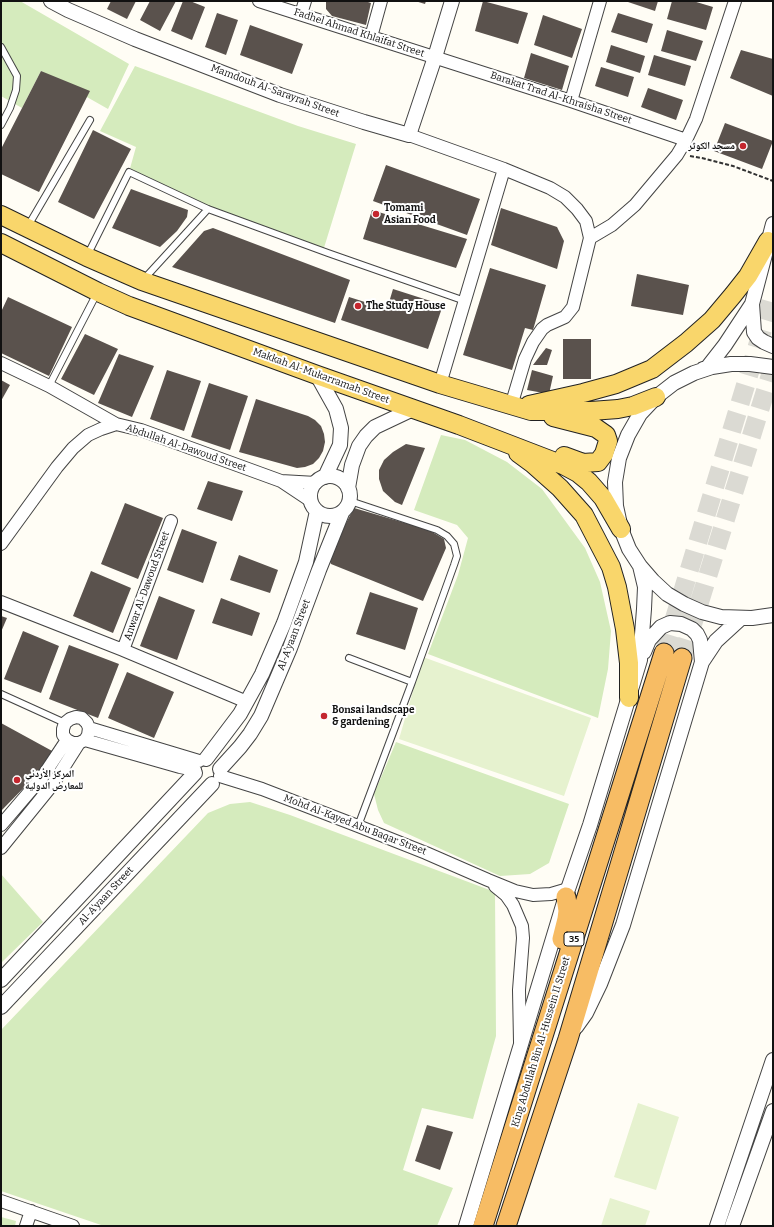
<!DOCTYPE html>
<html>
<head>
<meta charset="utf-8">
<style>
	body { margin:0 }
	#map { position:relative; width:774px; height:1227px; overflow:hidden; background:#fffdf5; font-family:Bitter,serif }
	canvas { display:block }
	.frame { position:absolute; inset:0; border:2px solid #111; pointer-events:none }
</style>
</head>
<body>
<div id="map">
<canvas width="774" height="1227"></canvas>
<div class="frame"></div>
</div>
<script>
const ctx = document.querySelector('canvas').getContext('2d');
ctx.lineJoin = 'round';
function fill(path, color) { ctx.fillStyle = color; ctx.fill(path, 'evenodd'); }
const toPath = rows => new Path2D(rows.map(r => 'M' + r).join(''));
function stroke(path, color, width, dash) { ctx.strokeStyle = color; ctx.lineWidth = width; ctx.lineCap = dash ? 'butt' : 'round'; ctx.setLineDash(dash || []); ctx.stroke(path); }
function drawText(font, color, halo, rows, align = 'center') {
  ctx.font = font + ' Bitter,"Noto Naskh Arabic",serif'; ctx.lineWidth = 4; ctx.setLineDash([]); ctx.textBaseline = 'middle'; ctx.strokeStyle = halo; ctx.fillStyle = color; for (const [text, x, y, turn = 0] of rows) {
    ctx.save(); ctx.translate(x, y); ctx.rotate((+turn || 0) * Math.PI / 180); ctx.textAlign = isNaN(turn) ? turn : align; if (halo) ctx.strokeText(text, 0, 0); ctx.fillText(text, 0, 0); ctx.restore();
  }
}
fill(toPath([
	[1,1,20,1,129,64,108,109,41,71,22,108,1,96],
	[135,66,298,126,356,144,323,251,208,209,129,172,136,147,100,131],
	[441,435,465,440,507,462,542,489,585,548,600,582,611,631,608,669,598,718,428,654,458,575,468,538,457,525,414,510],
	[396,742,569,804,549,863,530,874,500,876,384,823,378,810,374,794],
	[250,802,290,815,495,892,496,1036,473,1119,422,1108,403,1170,453,1188,437,1226,104,1226,1,1191,1,1030,208,813,230,804],
	[1,874,43,922,1,963],
	[1,1217,16,1221,15,1226,1,1226]
]), '#d5ebbd');
fill(toPath([
	[423,657,591,718,564,796,399,739],
	[638,1103,679,1117,656,1190,614,1177],
	[610,1198,650,1211,645,1226,601,1226]
]), '#e6f2cf');
fill(toPath([
	[111,1,136,1,127,19,107,9],
	[150,1,176,1,160,31,140,20],
	[183,1,190,1,205,7,192,40,171,31],
	[326,1,365,1,371,3,366,25,332,16,326,9],
	[415,1,426,1,425,4],
	[483,1,528,13,518,44,475,31],
	[625,1,658,1,655,11],
	[672,1,693,1,713,7,706,30,667,19],
	[217,13,238,20,226,55,205,47],
	[618,13,653,24,647,43,611,32],
	[543,15,582,29,572,58,534,45],
	[250,25,303,44,292,74,240,55],
	[667,30,703,41,696,61,661,51],
	[611,45,645,56,640,73,606,62],
	[741,50,773,59,773,96,730,78],
	[531,53,569,66,562,90,524,78],
	[654,55,691,66,685,86,648,75],
	[601,67,634,77,628,97,595,86],
	[41,71,90,91,39,192,1,174,1,149],
	[648,88,683,100,676,120,641,107],
	[725,123,773,141,762,169,714,151],
	[93,130,131,149,94,219,58,202],
	[386,165,480,199,467,235,373,201],
	[131,189,188,210,187,217,177,231,160,247,112,228],
	[501,208,557,227,564,241,557,269,491,245],
	[372,210,467,239,456,268,363,239],
	[213,228,350,280,335,323,172,267,204,231],
	[490,268,546,285,533,330,525,328,512,370,463,355],
	[637,274,689,285,683,315,631,306],
	[393,289,443,305,428,349,341,320,349,297,387,309],
	[8,297,72,327,49,376,1,353,1,312],
	[85,334,118,349,94,395,61,379],
	[563,339,591,339,591,379,563,379],
	[546,348,552,350,547,365,533,365],
	[119,354,154,366,132,417,98,403],
	[167,370,201,381,184,431,150,419],
	[532,370,553,376,549,394,527,390],
	[1,380,10,385,1,401],
	[209,383,248,396,230,450,191,437],
	[256,399,308,416,315,420,321,426,324,434,325,442,323,451,319,458,313,464,305,467,297,468,239,452],
	[406,444,425,448,402,505,395,502,383,491,379,479,379,470,384,460,393,452],
	[208,481,243,491,232,521,197,509],
	[125,503,163,518,138,579,101,564],
	[354,508,429,530,444,539,446,548,423,601,331,564,328,557],
	[182,529,217,542,203,583,167,570],
	[239,555,278,570,270,593,230,580],
	[91,571,131,588,113,633,73,616],
	[370,592,418,608,405,650,356,634],
	[159,596,195,610,177,660,140,646],
	[221,598,260,613,252,636,212,623],
	[1,616,7,618,1,632],
	[23,631,59,646,41,693,4,679],
	[69,645,119,664,98,718,49,699],
	[127,672,174,692,154,738,108,718],
	[1,723,54,752,48,763,1,811],
	[427,1125,453,1132,440,1170,415,1161]
]), '#5a524d');
stroke(toPath([
	[664,653,773,295],
	[682,658,773,367]
]), '#dbdad3', 19, [19, 10]);
const service = toPath([
	[1,47,17,76,16,90,10,108,1,125],
	[28,226,90,120],
	[87,256,129,172,208,209,328,253,465,301],
	[144,279,208,209],
	[49,386,97,293],
	[350,501,437,530,447,536,454,544,457,556,454,565,412,682],
	[349,658,412,682,358,826],
	[1,694,65,723]
]);
const minor = toPath([
	[259,1,571,101,686,140],
	[301,14,305,1],
	[371,37,381,1],
	[571,101,600,1],
	[409,135,504,169,550,188,565,197,577,209,586,221,590,238,573,307,565,317,547,325,542,329,533,342,525,359,511,406],
	[590,238,612,225,635,205,677,155,686,140,696,119,735,1],
	[1,363,49,386,116,424],
	[440,384,504,169],
	[281,481,316,483],
	[1,544,57,467,73,448,88,435,101,429,116,424,141,430,281,481,311,501],
	[1,602,123,650,247,702],
	[123,650,171,521],
	[89,728,199,761],
	[85,740,180,767,195,770],
	[220,776,262,789,358,826,426,853,488,880,515,891,533,895,551,894,568,889],
	[1,825,43,776,67,740],
	[1,848,53,784,79,743,85,740,88,735,89,728,87,723,82,718,76,717,70,719,65,723,63,729,63,735,67,740,73,743,79,743],
	[495,886,506,895,513,905,522,926,523,938,519,990,520,1042],
	[1,1201,73,1226],
	[26,1226,31,1211]
]);
const tertiary = toPath([
	[51,1,68,10,135,39,280,95,364,122,409,135,435,57,452,1],
	[752,304,754,332,758,338,764,342,773,346],
	[773,367,750,364,731,364,712,367,694,373,674,383,656,397,640,414,628,435,619,458,615,482,616,506,621,529,629,549,640,566,653,581,667,594,684,604,702,612,721,617,752,618,773,615],
	[703,369,707,368,725,345,752,304,773,224],
	[317,375,336,409,341,428,340,445,325,477],
	'310 496a20 20 0 1 1 40 0a20 20 0 1 1-40 0Z',
	[348,488,352,465,359,446,366,436,375,427,413,409],
	[644,652,649,640,661,627,670,623,681,624,692,629,697,634,700,640,702,662],
	[206,759,240,714,262,674,284,623,306,562,317,511],
	[220,769,240,747,250,734,261,716,290,648,319,570,342,513],
	[1,980,195,773],
	[1,1007,212,784],
	[576,1027,586,1013,600,984,623,925,702,662,716,641,740,619],
	[466,1226,568,889,590,825,640,660,644,609,645,587,640,566],
	[717,1226,773,1060],
	[732,1226,773,1111]
]);
const primary = toPath([
	[1,215,87,257,142,281,440,384,531,411,591,411,618,409,633,406,656,397],
	[1,243,98,292,129,306,317,375,459,425,563,465,578,473,589,482,603,498,621,529],
	[529,405,583,393,616,384,652,369,686,343,712,320,733,295,748,276,768,241],
	[553,417,596,428,606,435,608,441,604,454,598,462,583,463,564,456],
	[518,453,533,464,560,488,584,515,611,567,617,587,625,629,629,663,629,698]
]);
const trunk = toPath([
	[562,939,567,919,568,911,566,897],
	[483,1226,664,653],
	[506,1226,568,1039,682,658]
]);
stroke(service, '#444', 8);
stroke(minor, '#444', 14);
stroke(tertiary, '#444', 16);
stroke(primary, '#222', 20);
stroke(trunk, '#222', 21);
stroke(toPath([
	[690,156,702,158,733,166,773,181]
]), '#333', 2, [4, 2]);
stroke(service, '#fff', 6);
stroke(minor, '#fff', 12);
stroke(tertiary, '#fff', 14);
stroke(primary, '#f9d66b', 18);
stroke(trunk, '#f7bc64', 19);
for (const [x, y, r, color] of [
	[743,146,4,"#c4262e"],
	[376,214,4,"#c4262e"],
	[358,306,4,"#c4262e"],
	[324,716,4,"#c4262e"],
	[17,780,4,"#c4262e"]
]) { const dot = new Path2D(); dot.arc(x, y, r, 0, 2 * Math.PI); ctx.fillStyle = color; ctx.fill(dot); stroke(dot, '#fff', 1.5); }
for (const [x, y, w] of [
	[574,939,20]
]) { const box = new Path2D(); box.roundRect(x - w / 2, y - 7, w, 14, 3); ctx.fillStyle = '#fff'; ctx.fill(box); stroke(box, '#111', 1); }
drawText('bold 9px', '#111', null, [
	["35",574,939]
]);
drawText('10px', '#111', '#fff', [
	["Fadhel Ahmad Khlaifat Street",359,33,18],
	["Mamdouh Al-Sarayrah Street",275,91,20],
	["Barakat Trad Al-Khraisha Street",561,98,18],
	["Makkah Al-Mukarramah Street",321,376,20],
	["Abdullah Al-Dawoud Street",186,448,19],
	["Anwar Al-Dawoud Street",147,586,-70],
	["Al-A'yaan Street",294,635,-69],
	["Mohd Al-Kayed Abu Baqar Street",355,825,21],
	["Al-A'yaan Street",106,896,-47],
	["King Abdullah Bin Al-Hussein II Street",541,1042,-73]
]);
drawText('bold 10px', '#111', '#fff', [
	["مسجد الكوثر",735,146,"right"],
	["Tomami",384,208],
	["Asian Food",384,220],
	["The Study House",366,306],
	["Bonsai landscape",332,710],
	["& gardening",332,722],
	["المركز الأردني",25,774],
	["للمعارض الدولية",25,786]
], 'left');
</script>
</body>
</html>
